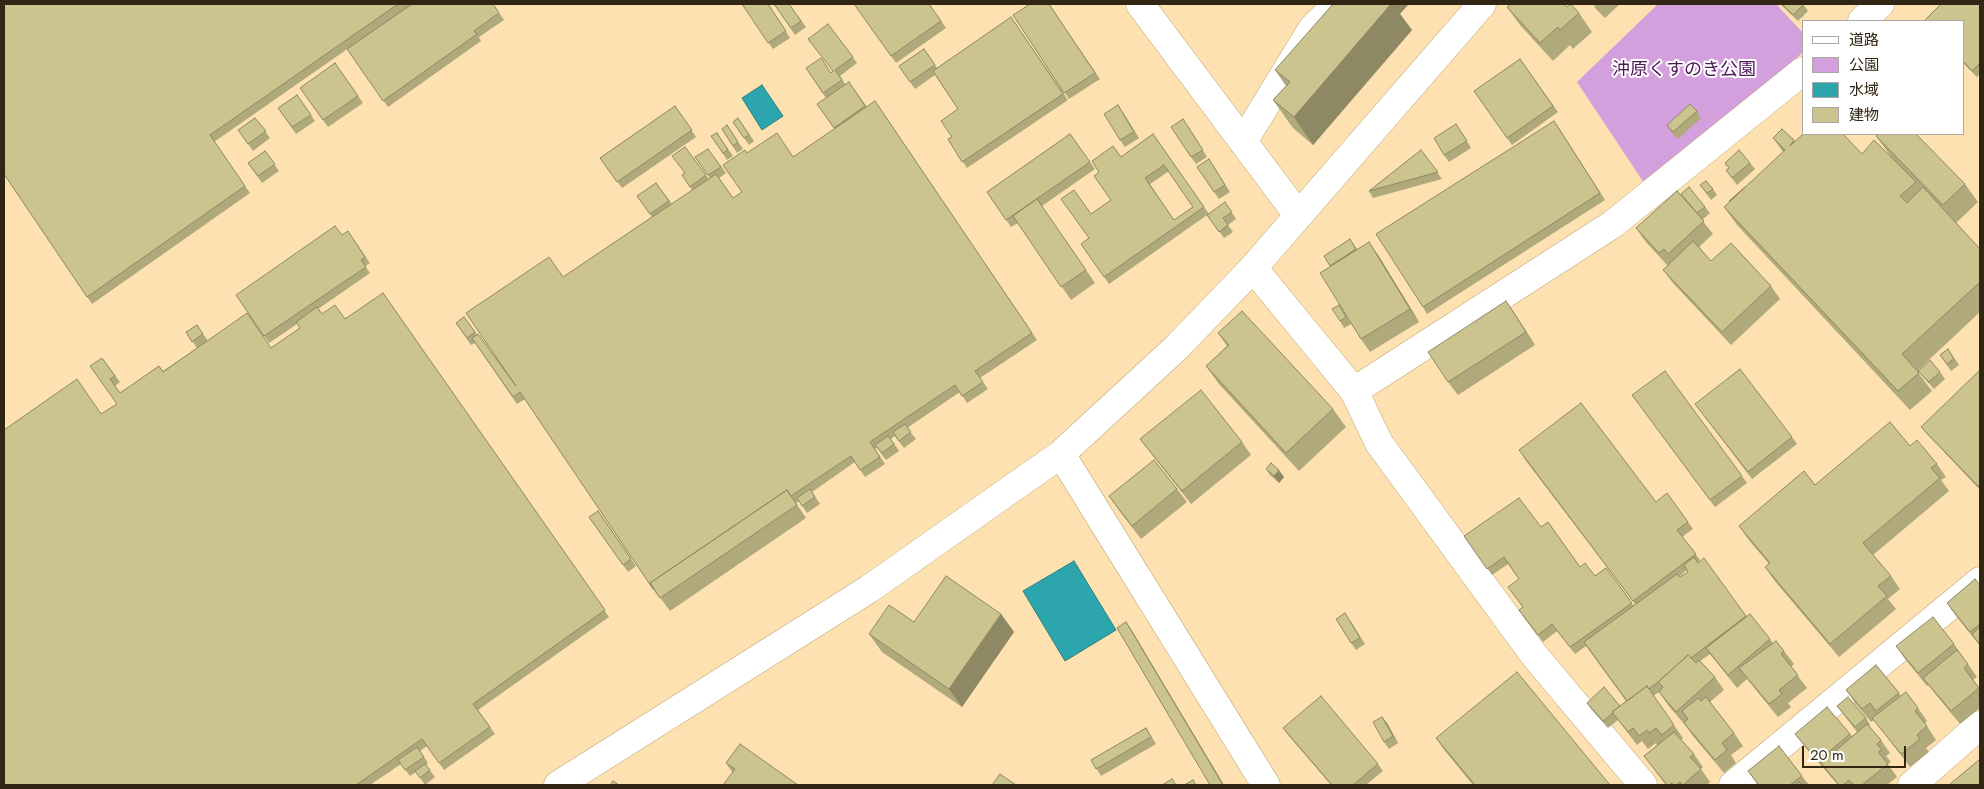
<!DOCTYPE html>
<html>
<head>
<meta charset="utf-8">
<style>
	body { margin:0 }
	#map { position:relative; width:1984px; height:789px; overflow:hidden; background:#fde1b0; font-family:Jost,"Noto Sans JP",sans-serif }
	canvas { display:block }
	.frame { position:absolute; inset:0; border:5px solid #302613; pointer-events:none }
	.legend { position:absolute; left:1802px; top:20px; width:162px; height:115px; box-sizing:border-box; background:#fff; border:1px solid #aca8a1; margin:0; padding:6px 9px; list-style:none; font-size:15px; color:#302613 }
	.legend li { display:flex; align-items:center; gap:10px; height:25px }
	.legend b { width:25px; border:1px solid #aca8a1 }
	.scale { position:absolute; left:1802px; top:746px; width:104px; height:22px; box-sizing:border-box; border:2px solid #302613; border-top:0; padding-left:6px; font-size:15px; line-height:18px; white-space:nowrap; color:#302613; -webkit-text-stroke:4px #fff; paint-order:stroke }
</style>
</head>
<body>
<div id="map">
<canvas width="1984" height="789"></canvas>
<div class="frame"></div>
<ul class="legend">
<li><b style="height:6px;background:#fff"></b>道路</li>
<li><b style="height:14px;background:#d39fdc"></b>公園</li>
<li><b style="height:14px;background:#2da5ad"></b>水域</li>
<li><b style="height:14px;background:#cbc48f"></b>建物</li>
</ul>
<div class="scale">20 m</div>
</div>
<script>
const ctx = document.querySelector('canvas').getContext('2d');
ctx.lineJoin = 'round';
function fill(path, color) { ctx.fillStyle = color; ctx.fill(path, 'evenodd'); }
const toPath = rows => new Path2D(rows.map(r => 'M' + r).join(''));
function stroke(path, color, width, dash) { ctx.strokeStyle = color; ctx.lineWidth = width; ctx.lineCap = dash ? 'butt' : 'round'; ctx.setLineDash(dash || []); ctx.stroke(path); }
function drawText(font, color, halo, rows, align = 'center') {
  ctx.font = font + ' Jost,"Noto Sans JP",sans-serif'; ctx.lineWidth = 4; ctx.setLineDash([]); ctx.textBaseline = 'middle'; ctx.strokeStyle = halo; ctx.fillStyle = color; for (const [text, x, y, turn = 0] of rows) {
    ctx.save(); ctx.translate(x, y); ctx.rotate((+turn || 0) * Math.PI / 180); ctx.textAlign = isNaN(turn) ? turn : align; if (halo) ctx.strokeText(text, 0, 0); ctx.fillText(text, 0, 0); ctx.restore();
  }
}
fill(toPath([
	[1658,4,1776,4,1803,33,1803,52,1752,100,1646,186,1577,82]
]), '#d39fdc');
const water = toPath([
	[762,85,783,116,762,130,742,98,762,85],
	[1074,561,1116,630,1065,661,1023,591,1074,561]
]);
fill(water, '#2da5ad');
stroke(water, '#2e7f7f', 1);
const minor = toPath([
	[1140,4,1298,215],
	[1862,21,1880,4],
	[1243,142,1312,29,1337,4],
	[1253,268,1354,391,1379,443,1534,655,1643,785],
	[1354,391,1613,224,1803,71],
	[1061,454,1266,785],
	[558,785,869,589,1061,454,1176,348,1253,268,1482,4],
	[1733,785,1980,581],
	[1912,785,1980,725]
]);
stroke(minor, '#c1a777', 29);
stroke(minor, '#fff', 28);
fill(toPath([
	[4,4,493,4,504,20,479,37,481,41,388,107,347,49,356,43,214,142,250,193,92,304,4,174],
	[742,4,768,4,790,38,773,49],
	[774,4,789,4,806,27,795,35],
	[854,4,929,4,946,28,896,63],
	[1049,4,1100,79,1069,99,1013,15],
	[1593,4,1620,4,1605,18,1596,9],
	[1780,4,1803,4,1808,11,1798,21],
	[1980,4,1980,74,1977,77,1963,63,1963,21],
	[1507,7,1567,7,1579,13,1592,32,1573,49,1570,45,1553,61,1520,25],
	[1400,14,1412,30,1313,145,1293,128,1273,100,1286,86,1275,70],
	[1011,17,1068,100,967,168,948,139,952,137,958,109,935,75,915,89,899,66,924,49,937,68],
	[828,24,857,63,840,76,845,84,849,82,867,107,875,101,1037,340,980,378,988,389,967,403,960,392,907,428,916,439,904,448,895,436,891,439,899,451,886,460,877,448,875,449,885,464,865,477,855,462,812,492,820,504,807,513,799,501,796,503,806,518,670,611,659,596,658,596,653,589,525,399,517,404,475,343,471,345,456,323,464,317,516,386,563,277,652,217,637,196,656,183,672,204,692,190,682,175,685,173,685,147,709,179,710,178,695,157,708,149,726,173,719,178,733,198,742,192,747,153,793,157,835,129,817,104,826,98,806,68,831,73,832,72],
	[1520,59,1558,112,1512,145,1474,91],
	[335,63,363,103,328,127,300,88],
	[297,95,315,121,296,134,278,108],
	[675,106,696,137,622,188,600,158],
	[1697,111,1701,118,1678,139,1671,132,1667,125],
	[1123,112,1139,138,1125,147,1120,140],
	[255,118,270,138,253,151,238,130],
	[738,118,754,141,749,145,733,122],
	[727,125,743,149,737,153,722,129],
	[1188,126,1207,157,1196,164,1191,157],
	[1559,128,1605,200,1427,314,1423,307],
	[1461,131,1471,148,1449,162,1444,155],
	[717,133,733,156,727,160,711,136],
	[1070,134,1095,169,1042,206,1095,283,1071,300,1018,223,1011,227,987,192],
	[1153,134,1209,214,1225,202,1236,219,1228,225,1233,232,1224,238,1207,215,1109,284,1081,244,1089,238,1091,214,1111,200,1121,157],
	[1169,171,1193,207,1174,220,1150,184],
	[1876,136,1965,184,1978,202,1956,223,1980,249,1980,312,1917,371,1932,391,1910,410,1737,225,1724,207,1783,152,1773,138,1795,141,1862,154,1902,169,1889,154],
	[1421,150,1442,179,1373,198,1369,191],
	[265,151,279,171,262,183,248,163],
	[1209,159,1230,192,1219,199,1214,192],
	[1725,163,1750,163,1755,169,1737,185,1726,170,1729,168],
	[1700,185,1713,189,1717,195,1711,200],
	[1681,194,1705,207,1710,213,1702,220,1713,234,1699,247,1711,261,1771,286,1780,299,1731,345,1673,283,1663,270,1668,266,1645,241,1636,228,1686,201],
	[348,231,370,263,365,266,370,273,318,309,322,314,345,319,383,293,609,617,478,710,495,734,444,770,427,746,420,751,428,763,426,765,435,777,425,785,416,772,410,776,401,764,370,785,4,785,101,414,117,404,102,358,120,382,115,386,120,393,159,366,163,371,197,348,186,332,197,325,208,341,271,348,300,328,297,324,269,343,236,295,342,235],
	[1350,239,1357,249,1378,255,1419,322,1370,352,1361,339,1330,266],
	[1506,301,1535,345,1458,395,1448,382],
	[1339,305,1351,324,1344,328,1340,321],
	[1218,333,1333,409,1346,427,1299,471,1219,384,1206,366,1227,346],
	[1948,349,1959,365,1951,371,1940,355],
	[1980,370,1980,490,1926,433,1921,427],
	[1918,371,1940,372,1945,379,1934,389,1923,377],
	[1632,395,1742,476,1747,483,1715,507],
	[1695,404,1792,437,1797,444,1752,479],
	[1140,439,1242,442,1251,455,1191,504,1150,452],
	[1910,446,1937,464,1946,477,1941,480,1949,491,1873,555,1891,576,1900,589,1888,599,1896,609,1839,657,1774,580,1765,567,1769,564,1748,539,1739,526,1815,485],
	[1523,457,1656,502,1688,522,1693,529,1682,537,1700,560,1698,562,1746,616,1770,639,1773,643,1784,651,1794,664,1791,667,1807,688,1788,703,1791,707,1778,717,1747,679,1737,688,1710,654,1700,661,1715,677,1724,690,1710,702,1734,733,1743,746,1731,755,1736,763,1724,773,1693,736,1685,725,1668,705,1659,692,1653,696,1683,738,1681,740,1694,754,1703,767,1701,769,1710,782,1707,785,1666,785,1644,756,1657,745,1656,743,1648,749,1642,741,1637,745,1618,720,1608,728,1591,709,1587,703,1620,706,1626,701,1586,646,1575,654,1557,631,1543,642,1519,610,1523,607,1519,579,1508,564,1492,575,1464,536,1541,527,1580,567,1595,576,1606,568,1634,606,1635,604],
	[1687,570,1688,572,1680,577,1680,576],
	[1266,469,1284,477,1279,483,1270,475],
	[1177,489,1187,502,1141,539,1118,509,1109,496],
	[598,511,636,566,628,572,589,517],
	[1980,585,1980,646,1956,616,1947,603],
	[1001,614,1014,632,962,707,882,652,869,634,914,622],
	[1350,620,1365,644,1356,650,1351,643],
	[1954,644,1977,677,1973,680,1980,689,1980,708,1960,724,1928,685,1927,686,1905,659,1896,646],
	[1876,665,1901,696,1918,708,1927,721,1925,723,1936,740,1926,748,1929,752,1910,767,1874,720,1871,722,1855,703,1846,690],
	[1837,706,1866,718,1870,725,1869,726,1881,740,1890,753,1886,756,1891,762,1888,764,1897,777,1887,785,1838,785,1805,747,1795,734,1850,734,1852,736,1857,732],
	[1382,717,1398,743,1389,749,1384,742],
	[1146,728,1156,744,1101,776,1091,760],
	[1283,728,1378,764,1383,771,1366,785,1331,785,1288,735],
	[1436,738,1610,785,1473,785,1445,751],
	[726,763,798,785,733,773],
	[1748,771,1802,776,1809,785,1758,785]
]), '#afa97b');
fill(toPath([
	[1388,4,1409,4,1400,14,1412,30,1313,145,1294,117],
	[1369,242,1378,255,1419,322,1410,309],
	[1506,301,1515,314,1535,345,1526,332],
	[1279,470,1284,477,1279,483,1274,476],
	[1001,614,1014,632,962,707,949,689],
	[1126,622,1131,629,1224,785,1223,785],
	[1382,717,1387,723,1398,743,1393,736]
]), '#8e8964');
const building = toPath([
	[4,4,398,4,210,135,245,186,87,297,4,174,4,4],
	[412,4,493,4,499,13,474,31,477,34,383,101,347,49,412,4],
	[742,4,768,4,786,31,768,43,742,4],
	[774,4,789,4,801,21,791,28,774,4],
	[854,4,929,4,941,21,891,56,854,4],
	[1030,4,1049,4,1095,73,1064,93,1013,15,1030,4],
	[1333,4,1391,4,1294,117,1273,100,1290,82,1275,70,1333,4],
	[1511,4,1564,4,1567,7,1571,4,1579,13,1560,30,1558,27,1540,43,1507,7,1511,4],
	[1782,4,1804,4,1793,15,1782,4],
	[1941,4,1980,4,1980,63,1972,71,1963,61,1963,21,1924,21,1941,4],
	[1011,17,1063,94,962,162,948,139,952,137,941,121,958,109,933,71,1011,17],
	[828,24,853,57,835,70,842,80,823,93,806,68,821,58,831,73,833,71,808,39,828,24],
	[924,49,935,65,910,82,899,66,924,49],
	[1520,59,1553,106,1507,138,1474,91,1520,59],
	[335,63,358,96,323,120,300,88,335,63],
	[849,82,865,106,834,128,817,104,849,82],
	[297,95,311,115,292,127,278,108,297,95],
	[875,101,1032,333,975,371,983,382,962,396,955,385,870,442,880,457,860,470,851,456,791,496,787,490,650,583,654,589,653,589,520,392,513,397,472,338,478,334,516,386,466,313,549,257,563,277,716,174,733,198,742,192,723,165,745,150,747,153,777,133,793,157,875,101],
	[1690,104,1697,111,1673,132,1667,125,1690,104],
	[1118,105,1134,132,1120,140,1104,114,1118,105],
	[675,106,692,130,617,182,600,158,675,106],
	[255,118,266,131,248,144,238,130,255,118],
	[738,118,749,135,744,138,733,122,738,118],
	[1183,119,1203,150,1191,157,1171,127,1183,119],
	[1554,121,1600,193,1423,307,1376,234,1554,121],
	[1456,124,1467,141,1444,155,1434,138,1456,124],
	[727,125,738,142,733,146,722,129,727,125],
	[1782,129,1794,140,1790,146,1803,134,1843,134,1862,154,1874,140,1916,182,1900,196,1907,203,1923,187,1980,249,1980,282,1902,354,1919,373,1898,391,1724,207,1785,150,1773,138,1782,129],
	[717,133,728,150,723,153,711,136,717,133],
	[1070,134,1090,162,1006,220,987,192,1070,134],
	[1153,134,1204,207,1104,277,1081,244,1089,238,1061,199,1074,190,1091,214,1111,200,1094,176,1099,172,1092,161,1113,146,1121,157,1153,134],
	[1164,165,1193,207,1174,220,1145,178,1164,165],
	[1878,134,1916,134,1965,184,1943,205,1876,136,1878,134],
	[685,147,706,175,690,187,682,175,685,173,672,156,685,147],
	[708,149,721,167,708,175,695,157,708,149],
	[1421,150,1438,172,1369,191,1421,150],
	[1739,150,1750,163,1732,178,1726,170,1729,168,1725,163,1739,150],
	[265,151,275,164,258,176,248,163,265,151],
	[1209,159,1225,185,1214,192,1197,167,1209,159],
	[1706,181,1713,189,1707,193,1700,185,1706,181],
	[656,183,669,201,650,214,637,196,656,183],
	[1689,187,1705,207,1697,213,1681,194,1689,187],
	[1745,187,1730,201,1729,201,1745,187],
	[1677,191,1704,221,1668,254,1664,249,1659,253,1636,228,1677,191],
	[1037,199,1086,270,1061,287,1013,216,1037,199],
	[1225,202,1232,212,1223,218,1228,225,1219,232,1207,215,1225,202],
	[335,226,342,235,348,231,365,257,361,260,366,267,264,336,236,295,335,226],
	[1350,239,1356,249,1330,266,1324,256,1350,239],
	[1693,241,1711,261,1731,243,1771,286,1722,332,1663,270,1693,241],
	[1369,242,1410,309,1361,339,1320,273,1369,242],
	[383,293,605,610,473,704,490,727,439,763,422,739,356,785,4,785,4,430,77,379,101,414,117,404,90,366,102,358,115,376,110,379,120,393,159,366,163,372,247,313,271,348,300,328,296,322,317,307,322,314,335,305,345,319,383,293],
	[1506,301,1526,332,1448,382,1428,352,1506,301],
	[1339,305,1346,317,1340,321,1332,309,1339,305],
	[1242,311,1333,409,1286,453,1206,366,1229,345,1218,333,1242,311],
	[464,317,475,332,467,338,456,323,464,317],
	[197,325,203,334,192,342,186,332,197,325],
	[1948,349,1954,359,1947,364,1940,355,1948,349],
	[1930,360,1940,372,1929,382,1918,371,1930,360],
	[1740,369,1792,437,1748,472,1695,404,1740,369],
	[1980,370,1980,488,1921,427,1980,370],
	[1665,371,1742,476,1710,500,1632,395,1665,371],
	[1201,390,1242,442,1182,491,1140,439,1201,390],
	[1581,403,1656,502,1667,493,1688,522,1677,530,1696,554,1633,601,1519,450,1581,403],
	[1890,422,1910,446,1917,440,1937,464,1931,468,1940,478,1863,543,1891,576,1878,586,1887,596,1830,644,1765,567,1770,563,1739,526,1804,471,1815,485,1890,422],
	[905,424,911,432,899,441,893,432,905,424],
	[888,436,894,444,882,453,875,445,888,436],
	[1154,460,1177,489,1132,526,1109,496,1154,460],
	[1271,463,1279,470,1274,476,1266,469,1271,463],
	[810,489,815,497,802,506,797,498,810,489],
	[787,490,797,505,660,598,650,583,787,490],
	[1519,498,1541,527,1548,522,1580,567,1585,563,1595,576,1606,568,1632,603,1570,647,1552,624,1538,635,1519,610,1523,607,1508,587,1519,579,1504,557,1487,569,1464,536,1519,498],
	[598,511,631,559,623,565,589,517,598,511],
	[1694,557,1698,563,1704,558,1746,616,1691,658,1688,655,1658,682,1649,689,1647,686,1627,701,1584,642,1677,574,1680,577,1688,572,1684,565,1694,557],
	[946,576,1001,614,949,689,869,634,889,605,914,622,946,576],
	[1975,579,1980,585,1980,624,1970,632,1947,603,1975,579],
	[1345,613,1360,638,1351,643,1336,619,1345,613],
	[1750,614,1770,639,1728,675,1706,648,1750,614],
	[1933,617,1954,644,1918,673,1896,646,1933,617],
	[1126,622,1223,785,1210,785,1117,628,1126,622],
	[1980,627,1980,645,1972,634,1980,627],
	[1776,641,1784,651,1781,654,1798,675,1779,690,1782,694,1769,704,1739,668,1776,641],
	[1957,650,1968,664,1964,668,1979,688,1951,711,1923,678,1957,650],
	[1688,655,1696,663,1699,660,1715,677,1676,712,1659,692,1663,687,1658,682,1688,655],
	[1876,665,1899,693,1876,711,1870,703,1862,709,1846,690,1876,665],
	[1517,672,1610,785,1475,785,1436,738,1517,672],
	[1647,686,1674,725,1662,735,1656,728,1649,733,1647,730,1639,736,1633,728,1628,732,1612,712,1647,686],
	[1604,687,1620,706,1612,712,1613,713,1603,721,1587,703,1604,687],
	[1906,692,1918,708,1915,711,1927,726,1917,735,1920,739,1901,754,1872,718,1906,692],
	[1321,696,1378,764,1353,785,1332,785,1283,728,1321,696],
	[1706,697,1734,733,1722,743,1727,750,1715,760,1684,723,1688,719,1682,711,1698,698,1701,701,1706,697],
	[1848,697,1866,718,1855,727,1837,706,1848,697],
	[1827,707,1850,734,1818,761,1795,734,1827,707],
	[1382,717,1393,736,1384,742,1373,722,1382,717],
	[1867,724,1881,740,1877,744,1882,750,1878,752,1888,764,1862,785,1854,785,1849,780,1843,785,1839,785,1821,763,1867,724],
	[1146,728,1151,737,1096,769,1091,760,1146,728],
	[1674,732,1694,754,1690,757,1701,769,1683,785,1680,782,1676,785,1674,785,1672,783,1669,785,1667,785,1644,756,1674,732],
	[740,744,798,785,723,785,735,769,726,763,740,744],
	[1779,746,1802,776,1790,785,1759,785,1748,771,1779,746],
	[417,747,424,757,405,770,398,760,417,747],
	[1980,759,1980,785,1949,785,1980,759],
	[425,764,430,770,420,778,415,771,425,764],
	[1000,774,1016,785,992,785,1000,774],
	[1172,779,1176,785,1162,785,1172,779],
	[1193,780,1196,785,1184,785,1193,780],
	[613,781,619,785,610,785,613,781],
	[1799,782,1802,785,1796,785,1799,782]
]);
fill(building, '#cbc48f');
stroke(building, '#8e8964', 1);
drawText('18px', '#4f1858', '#fff', [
	["沖原くすのき公園",1684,71]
]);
</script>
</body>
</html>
